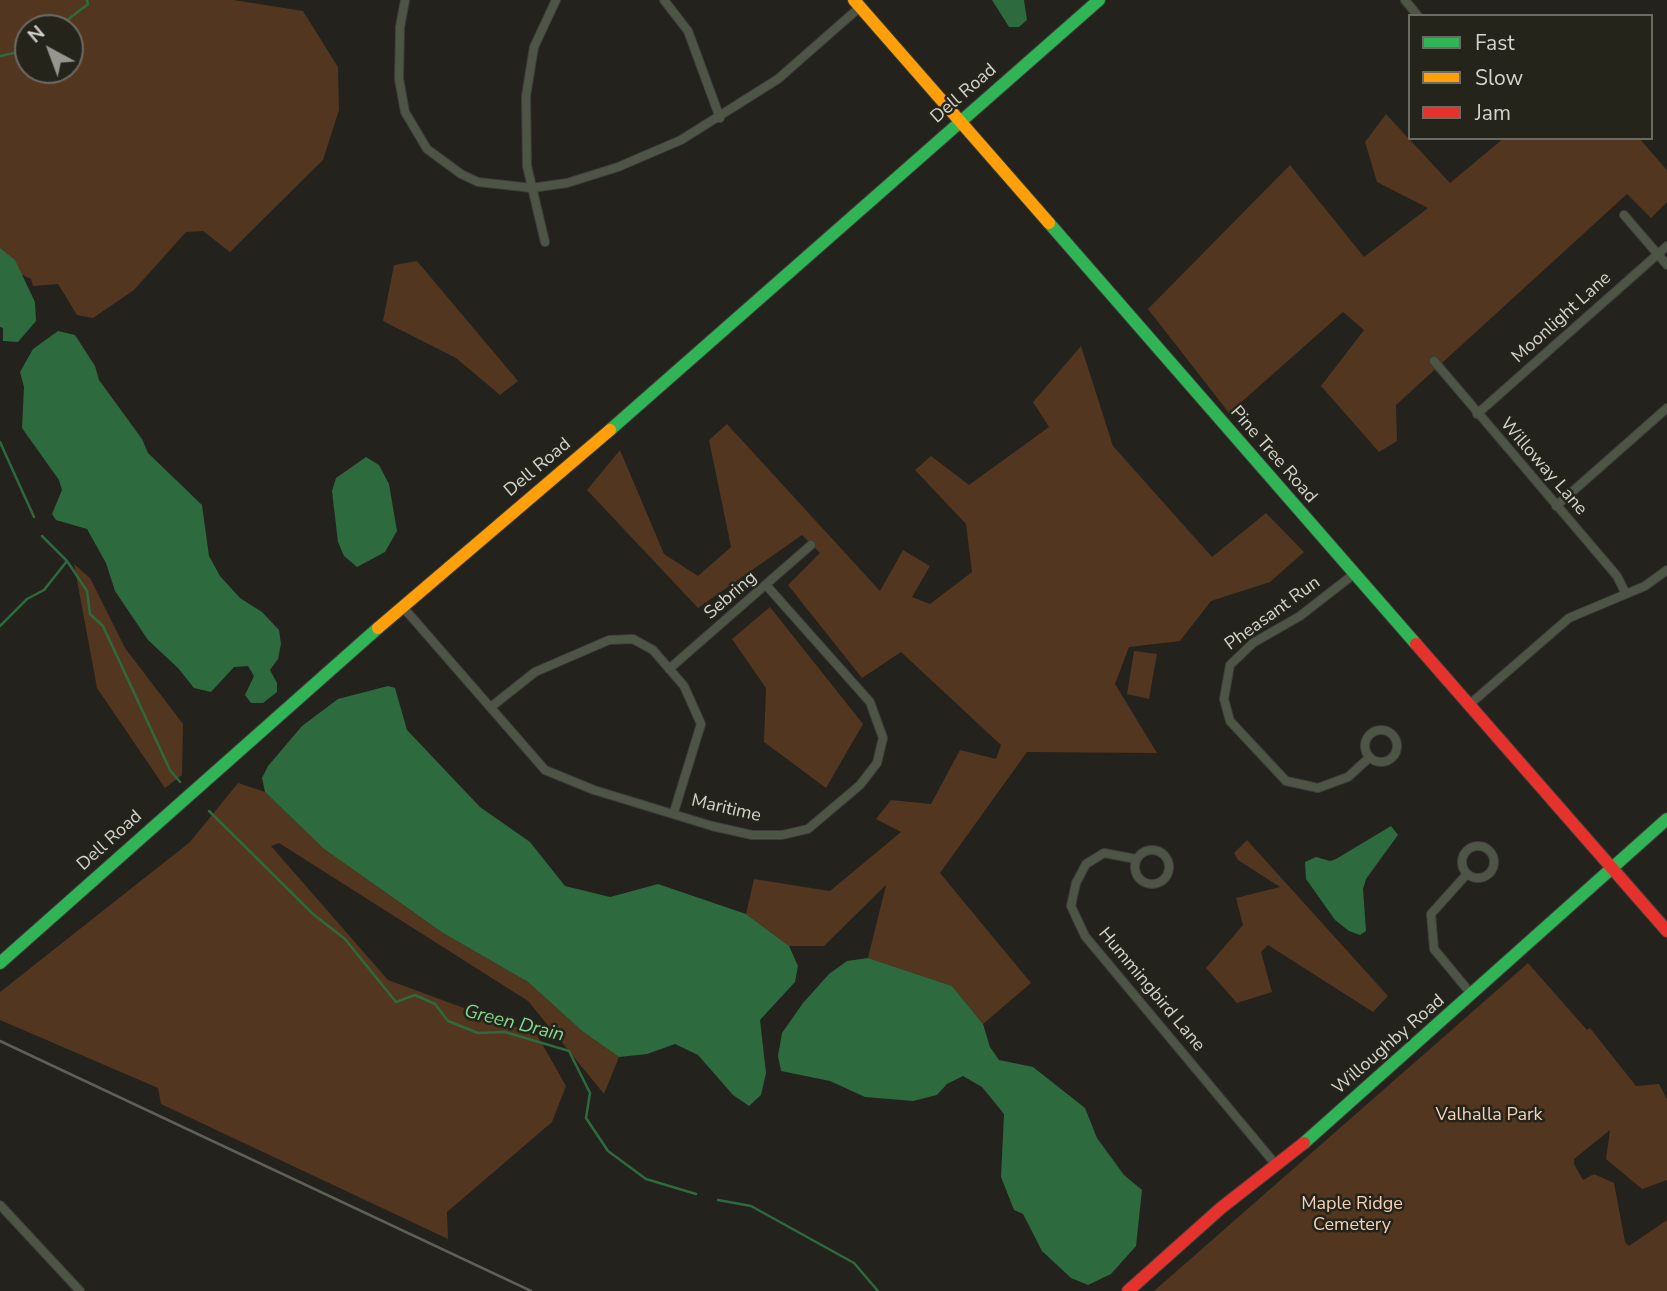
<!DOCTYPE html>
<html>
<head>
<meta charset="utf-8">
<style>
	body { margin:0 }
	#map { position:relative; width:1667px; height:1291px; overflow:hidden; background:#23221d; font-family:"Nunito Sans",sans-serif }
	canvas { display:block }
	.legend { position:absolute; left:1408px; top:14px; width:245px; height:126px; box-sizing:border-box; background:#25241b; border:2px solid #6b6a63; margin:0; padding:9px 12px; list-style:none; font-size:21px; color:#d4d4ce }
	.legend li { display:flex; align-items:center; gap:14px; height:35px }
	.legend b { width:35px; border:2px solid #6b6a63 }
	.north { position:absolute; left:14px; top:14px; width:70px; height:70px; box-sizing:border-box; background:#25241b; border:2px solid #6b6a63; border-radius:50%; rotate:319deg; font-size:19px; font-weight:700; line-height:28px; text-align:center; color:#d4d4ce }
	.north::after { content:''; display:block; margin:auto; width:24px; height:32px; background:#969690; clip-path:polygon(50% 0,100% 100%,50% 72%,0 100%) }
</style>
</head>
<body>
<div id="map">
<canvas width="1667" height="1291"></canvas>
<ul class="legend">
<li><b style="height:9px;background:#30b455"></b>Fast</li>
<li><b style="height:9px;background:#ff9f0a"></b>Slow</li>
<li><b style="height:9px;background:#e5322d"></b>Jam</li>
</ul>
<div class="north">N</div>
</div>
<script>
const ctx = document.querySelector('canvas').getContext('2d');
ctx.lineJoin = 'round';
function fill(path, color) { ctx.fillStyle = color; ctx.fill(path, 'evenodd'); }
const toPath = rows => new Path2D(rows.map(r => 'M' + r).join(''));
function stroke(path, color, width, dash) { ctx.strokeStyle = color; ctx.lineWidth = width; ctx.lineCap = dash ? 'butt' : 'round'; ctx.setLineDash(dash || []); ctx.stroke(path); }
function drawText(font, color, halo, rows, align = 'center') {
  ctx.font = font + ' "Nunito Sans",sans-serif'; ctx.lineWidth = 5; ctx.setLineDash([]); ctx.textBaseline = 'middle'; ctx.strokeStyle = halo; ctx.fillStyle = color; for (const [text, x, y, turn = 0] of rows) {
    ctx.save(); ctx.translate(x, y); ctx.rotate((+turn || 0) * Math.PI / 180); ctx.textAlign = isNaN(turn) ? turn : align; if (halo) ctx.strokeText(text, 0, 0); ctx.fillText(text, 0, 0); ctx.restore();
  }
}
fill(toPath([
	[0,0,234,0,303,11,338,67,339,110,323,160,230,252,203,231,186,232,134,290,93,318,77,315,58,284,33,286,31,279,0,264],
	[28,28,70,28,70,70,28,70],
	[1386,114,1450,183,1504,138,1639,138,1667,170,1667,202,1651,218,1627,194,1396,405,1397,441,1379,452,1321,386,1364,330,1343,312,1229,413,1148,309,1290,165,1364,257,1428,208,1377,182,1365,142],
	[417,261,518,381,500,395,456,358,383,321,394,265],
	[1081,346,1113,446,1212,557,1266,513,1304,552,1270,582,1211,601,1180,641,1129,647,1115,684,1157,753,1027,752,940,873,1031,983,983,1024,952,986,868,958,886,885,824,946,789,946,746,914,754,879,830,891,901,832,876,819,891,800,931,804,960,750,996,759,1001,745,901,652,862,678,788,585,820,553,802,535,698,608,587,490,620,450,664,554,698,576,731,547,709,440,727,424,880,591,903,550,930,566,912,597,930,604,972,572,966,524,915,470,931,456,969,485,1049,427,1033,402],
	[74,564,90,578,125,648,183,724,182,775,165,788,97,688],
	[770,607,863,724,826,788,764,742,766,688,732,639],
	[1134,651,1157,654,1149,699,1127,694],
	[238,783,265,792,324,849,443,933,528,982,582,1031,619,1057,604,1094,528,1001,279,843,271,846,388,980,537,1035,566,1086,552,1122,447,1212,448,1239,161,1104,158,1088,0,1020,0,992,190,842],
	[1247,840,1388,996,1373,1012,1268,945,1261,952,1272,992,1237,1003,1206,968,1243,925,1236,898,1280,887,1238,860,1234,853],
	[1528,963,1587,1030,1590,1028,1636,1086,1659,1084,1667,1099,1667,1180,1642,1189,1606,1159,1610,1130,1574,1159,1574,1164,1583,1180,1594,1174,1614,1183,1625,1242,1629,1246,1667,1220,1667,1291,1154,1291]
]), '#53361f');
fill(toPath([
	[992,0,1024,0,1027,20,1019,27,1009,27],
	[0,248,15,260,35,302,36,321,18,342,3,341,3,328,0,327],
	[58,331,75,335,95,366,99,380,142,439,148,453,202,505,209,556,220,576,240,598,262,612,279,630,281,644,278,659,270,670,277,683,277,692,263,703,251,703,245,695,254,676,248,666,234,667,211,692,194,688,178,668,148,640,115,591,106,563,87,529,56,520,52,514,62,490,59,480,22,428,24,387,20,372,33,349],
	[366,457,379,465,389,484,397,531,385,552,357,567,344,556,338,542,332,491,336,478],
	[388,686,395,688,407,730,480,807,530,842,565,886,610,897,658,884,746,914,789,946,798,966,795,982,760,1020,766,1073,761,1095,749,1106,733,1095,698,1055,675,1044,647,1054,619,1057,582,1031,528,982,443,933,324,849,265,792,262,778,268,766,302,726,338,699],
	[1391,826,1398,835,1366,879,1363,889,1366,931,1360,935,1349,931,1335,920,1306,879,1305,862,1316,857,1330,861,1336,859],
	[868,958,952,986,983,1024,990,1047,999,1060,1033,1067,1085,1108,1097,1138,1124,1175,1142,1190,1136,1246,1111,1274,1088,1285,1071,1278,1042,1251,1023,1214,1014,1210,1001,1177,1004,1114,982,1087,963,1076,947,1084,937,1095,913,1101,865,1097,830,1081,781,1071,778,1056,782,1033,803,1003,829,974,847,961]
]), '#2d6a3d');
stroke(toPath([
	[57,28,88,4,87,0],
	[0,56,28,50],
	[0,442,34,517],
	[42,536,67,561,87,591,90,614,103,626,170,770,180,782],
	[0,626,27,599,44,590,67,561],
	[209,811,313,914,345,939,396,1002,415,995,435,1004,448,1021,478,1033,505,1032,569,1051,590,1093,586,1118,608,1151,646,1179,696,1194],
	[718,1200,751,1206,854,1263,878,1291]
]), '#2d6a3d', 2.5);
const street = toPath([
	[405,0,400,27,399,79,405,112,427,149,461,174,478,182,532,188,567,183,618,167,681,140,778,79,860,7],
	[664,0,688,31,720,118],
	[1405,0,1418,16],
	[1624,215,1667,265],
	[545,242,527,166,526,96,534,47,556,0],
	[1434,361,1617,576,1626,594],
	[1477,414,1667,246],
	[1556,506,1667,408],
	[1354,574,1300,616,1253,643,1230,665,1224,699,1230,721,1286,781,1318,788,1348,777,1370,757],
	[402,606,545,770,594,790,712,826,752,835,782,835,808,829,860,785,877,763,883,738,870,702,766,585],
	[669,669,811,545],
	[1470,704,1569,618,1645,586,1667,570],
	[491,707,535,672,609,640,633,639,653,650,684,686,701,724,674,812],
	'1365 746a16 16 0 1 1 32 0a16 16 0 1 1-32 0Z',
	'1462 862a16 16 0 1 1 32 0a16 16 0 1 1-32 0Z',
	'1135 867a17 17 0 1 1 34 0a17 17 0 1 1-34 0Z',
	[1136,859,1104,853,1086,864,1076,883,1071,906,1085,936,1277,1166],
	[1467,874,1431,914,1434,949,1472,995],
	[0,1205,80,1291]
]);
const fast = toPath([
	[1049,223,1416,644],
	[610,430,1099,0],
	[0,963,378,628],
	[1304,1143,1667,819]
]);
const slow = toPath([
	[854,0,1049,223],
	[378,628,610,430]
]);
const jam = toPath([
	[1416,644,1667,931],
	[1128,1291,1221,1208,1304,1143]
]);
stroke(street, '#3e3e3a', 10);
stroke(fast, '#3e3e3a', 14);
stroke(slow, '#3e3e3a', 14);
stroke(jam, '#3e3e3a', 14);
stroke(street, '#4f5546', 8);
stroke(fast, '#30b455', 12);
stroke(slow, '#ff9f0a', 12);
stroke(jam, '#e5322d', 12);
stroke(toPath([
	[0,1041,531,1291]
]), '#5e6157', 2.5);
drawText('18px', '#d4d4ce', '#25241b', [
	["Dell Road",964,94,-41],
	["Moonlight Lane",1562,318,-42],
	["Pine Tree Road",1273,455,49],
	["Willoway Lane",1543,467,49],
	["Dell Road",538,468,-40],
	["Sebring",731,596,-41],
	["Pheasant Run",1273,614,-36],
	["Maritime",726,809,13],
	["Dell Road",110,841,-42],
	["Hummingbird Lane",1151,990,50],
	["Willoughby Road",1389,1045,-41]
]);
drawText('18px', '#f6d1b8', '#25241b', [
	["Valhalla Park",1489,1116],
	["Maple Ridge",1352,1205],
	["Cemetery",1352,1226]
]);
drawText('italic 19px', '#7eda93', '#25241b', [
	["Green Drain",514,1024,14]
]);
</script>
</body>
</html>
